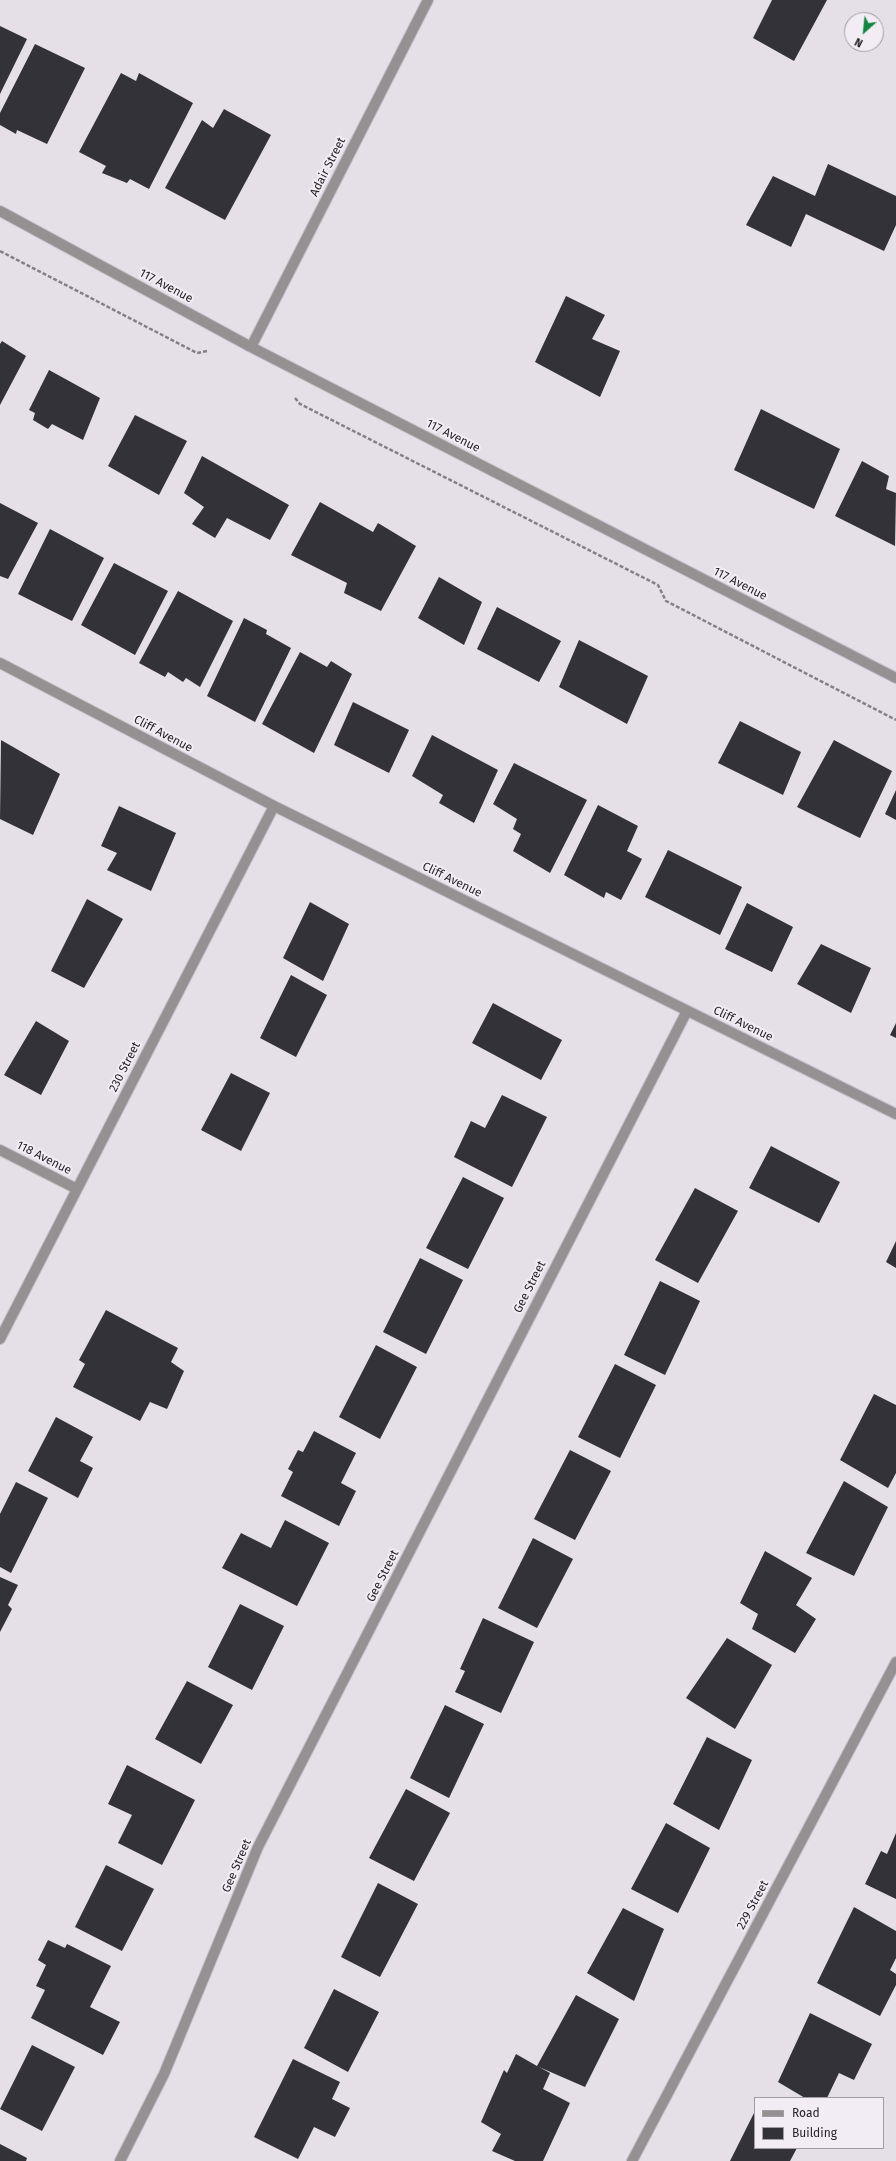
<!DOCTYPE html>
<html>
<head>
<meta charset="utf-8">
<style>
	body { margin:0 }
	#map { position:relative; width:896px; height:2161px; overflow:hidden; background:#e5e0e7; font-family:"Fira Sans",sans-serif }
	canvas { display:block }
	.legend { position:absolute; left:754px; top:2097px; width:130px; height:52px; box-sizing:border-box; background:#f2edf4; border:1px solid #a09da2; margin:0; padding:5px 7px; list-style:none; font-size:12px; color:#262426 }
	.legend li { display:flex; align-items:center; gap:8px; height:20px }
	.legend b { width:20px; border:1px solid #a09da2 }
	.north { position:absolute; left:844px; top:12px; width:40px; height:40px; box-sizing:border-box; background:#f2edf4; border:1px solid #a09da2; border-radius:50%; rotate:207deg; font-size:11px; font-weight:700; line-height:16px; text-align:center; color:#262426 }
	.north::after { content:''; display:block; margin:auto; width:14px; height:18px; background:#108740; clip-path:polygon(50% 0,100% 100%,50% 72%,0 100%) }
</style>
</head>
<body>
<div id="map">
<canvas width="896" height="2161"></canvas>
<ul class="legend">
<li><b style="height:5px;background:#959193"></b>Road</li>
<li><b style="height:11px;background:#323238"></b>Building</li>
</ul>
<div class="north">N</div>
</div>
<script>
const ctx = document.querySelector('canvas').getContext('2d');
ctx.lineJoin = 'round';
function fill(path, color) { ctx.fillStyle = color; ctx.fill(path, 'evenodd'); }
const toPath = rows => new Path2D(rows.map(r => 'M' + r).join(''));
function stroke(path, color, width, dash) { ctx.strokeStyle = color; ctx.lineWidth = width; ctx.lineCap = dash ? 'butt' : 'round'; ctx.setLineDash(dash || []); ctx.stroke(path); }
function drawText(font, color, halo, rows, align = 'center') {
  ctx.font = font + ' "Fira Sans",sans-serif'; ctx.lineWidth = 4; ctx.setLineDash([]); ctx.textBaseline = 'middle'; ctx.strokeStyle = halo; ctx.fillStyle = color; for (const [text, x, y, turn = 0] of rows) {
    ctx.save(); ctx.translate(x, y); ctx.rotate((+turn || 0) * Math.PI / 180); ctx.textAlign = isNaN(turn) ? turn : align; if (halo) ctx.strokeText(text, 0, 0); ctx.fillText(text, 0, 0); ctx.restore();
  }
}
fill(toPath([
	[772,0,827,0,794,61,753,38],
	[0,26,27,39,0,94],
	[35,44,85,68,47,144,17,130,16,134,0,125,0,113],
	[121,73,136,81,139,73,193,103,149,189,130,179,127,183,102,173,106,166,79,152],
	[224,109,271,135,225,220,165,188,202,120,213,128],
	[828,164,896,196,896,225,884,251,806,214,791,247,746,225,773,176,815,196],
	[566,296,605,315,592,339,620,351,600,397,535,362],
	[2,341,26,356,0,405,0,344],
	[49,370,100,398,83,440,52,424,48,429,33,420,35,413,29,410],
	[761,409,840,449,814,509,734,470],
	[135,415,187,441,159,495,108,466],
	[202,456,289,505,270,540,227,518,215,538,192,524,204,507,184,493],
	[862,461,889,476,886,489,896,493,895,546,835,516],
	[320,502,373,532,378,523,416,546,381,611,344,593,347,583,291,555],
	[0,503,38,523,8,579,0,576],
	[50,529,104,558,72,621,18,594],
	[114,563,168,591,135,655,81,625],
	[439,577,482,602,464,645,418,618],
	[178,591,233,621,200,687,186,678,183,682,168,672,165,677,139,663],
	[497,607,561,641,539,682,477,649],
	[244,618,267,630,266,634,291,648,255,722,207,696],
	[579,640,648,676,627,724,559,687],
	[300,652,327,667,331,661,352,674,314,753,262,724],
	[353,702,409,730,389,773,334,745],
	[740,721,801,752,783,795,718,763],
	[432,735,498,770,474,823,439,803,443,795,412,776],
	[1,740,60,774,33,835,0,819],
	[834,740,892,771,860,838,797,807],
	[514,763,587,800,550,873,513,851,521,834,513,829,517,819,493,804],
	[896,790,896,820,885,814],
	[598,805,638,826,627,851,642,859,621,900,606,892,604,898,564,875],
	[119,806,176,833,151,891,107,870,117,853,101,846],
	[668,850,742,887,720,935,645,897],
	[87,899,123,919,84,988,51,971],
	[310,902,349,924,323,981,283,958],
	[747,903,793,927,772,972,725,949],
	[821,944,871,968,851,1013,797,984],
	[291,975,327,995,296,1057,260,1038],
	[493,1003,562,1040,541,1080,472,1043],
	[36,1021,69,1041,41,1095,4,1075],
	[896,1023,896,1038,890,1035],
	[231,1073,270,1093,241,1151,201,1130],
	[502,1095,547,1117,512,1187,454,1157,471,1121,485,1128],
	[771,1146,840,1182,819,1223,749,1188],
	[463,1177,504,1198,468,1269,426,1248],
	[695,1188,738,1211,698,1283,655,1260],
	[896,1241,896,1268,886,1262],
	[420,1258,463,1280,426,1354,383,1332],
	[660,1281,700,1301,665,1375,624,1355],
	[106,1310,178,1348,171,1362,184,1371,167,1409,150,1402,140,1421,73,1387,85,1364,79,1360],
	[376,1345,417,1367,380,1439,339,1417],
	[615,1364,656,1385,620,1458,578,1437],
	[874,1394,896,1405,896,1473,888,1488,840,1460],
	[56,1417,93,1437,80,1461,93,1468,78,1498,28,1471],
	[314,1431,356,1453,341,1483,356,1491,339,1526,281,1496,293,1472,288,1469,298,1450,303,1452],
	[570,1450,611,1471,575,1540,534,1519],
	[844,1481,888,1507,854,1576,806,1553],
	[16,1482,48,1498,11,1573,0,1567,0,1514],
	[285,1520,329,1543,297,1606,222,1568,241,1533,271,1548],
	[533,1538,573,1559,537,1628,498,1608],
	[765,1551,812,1578,796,1605,816,1619,795,1653,752,1629,758,1614,740,1603],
	[0,1577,18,1585,8,1605,12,1609,0,1632],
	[240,1604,284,1626,252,1690,208,1667],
	[483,1618,534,1642,501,1713,455,1692,465,1671,460,1669],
	[727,1638,772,1665,735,1729,686,1698],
	[187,1681,233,1705,201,1764,155,1739],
	[445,1705,484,1724,449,1798,410,1778],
	[707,1737,752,1760,719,1830,673,1804],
	[127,1765,195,1800,162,1865,118,1843,132,1815,108,1804],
	[406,1789,450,1813,414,1881,369,1858],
	[666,1823,710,1848,678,1913,631,1889],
	[896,1833,896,1899,865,1884,881,1851,887,1854],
	[106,1865,154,1889,122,1951,75,1927],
	[378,1883,418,1904,380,1977,341,1957],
	[854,1907,896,1931,896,1958,890,1970,896,1974,896,1985,880,2016,817,1983],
	[623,1908,664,1929,634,2001,587,1973],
	[48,1940,65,1948,67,1944,111,1966,90,2007,120,2022,103,2055,31,2018,45,1990,36,1986,46,1965,38,1960],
	[334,1989,379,2012,348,2072,304,2048],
	[576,1995,619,2019,585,2087,539,2067,550,2073,543,2089,570,2103,543,2161,515,2161,492,2151,501,2134,481,2122,504,2070,507,2073,516,2054,537,2066],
	[810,2013,872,2044,854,2080,839,2073,827,2098,805,2098,778,2082],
	[32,2045,75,2067,42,2131,0,2109],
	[293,2059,340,2082,332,2099,350,2108,335,2137,314,2127,298,2159,254,2137],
	[754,2113,755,2148,797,2148,790,2161,730,2161],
	[0,2144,27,2158,26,2161,0,2161]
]), '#323238');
const minor = toPath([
	[0,211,251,347,896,678],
	[251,347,428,0],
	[0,663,274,806,896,1114],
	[0,1150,77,1189],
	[0,1339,274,806],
	[120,2161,164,2074,258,1847,687,1011],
	[632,2161,896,1662]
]);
stroke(minor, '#c3bec4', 12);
stroke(toPath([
	[0,251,197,353,207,351],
	[295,398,300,404,658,585,666,601,896,720]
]), '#848185', 2.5, [4, 2]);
stroke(minor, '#959193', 10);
drawText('12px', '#262426', '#f2edf4', [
	["Adair Street",328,167,-63],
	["117 Avenue",166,286,28],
	["117 Avenue",453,436,27],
	["117 Avenue",740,584,27],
	["Cliff Avenue",163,734,28],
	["Cliff Avenue",452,880,26],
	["Cliff Avenue",743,1024,26],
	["230 Street",125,1067,-63],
	["118 Avenue",44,1158,27],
	["Gee Street",530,1287,-63],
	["Gee Street",383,1576,-63],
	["Gee Street",237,1866,-67],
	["229 Street",753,1905,-62]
]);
</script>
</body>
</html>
